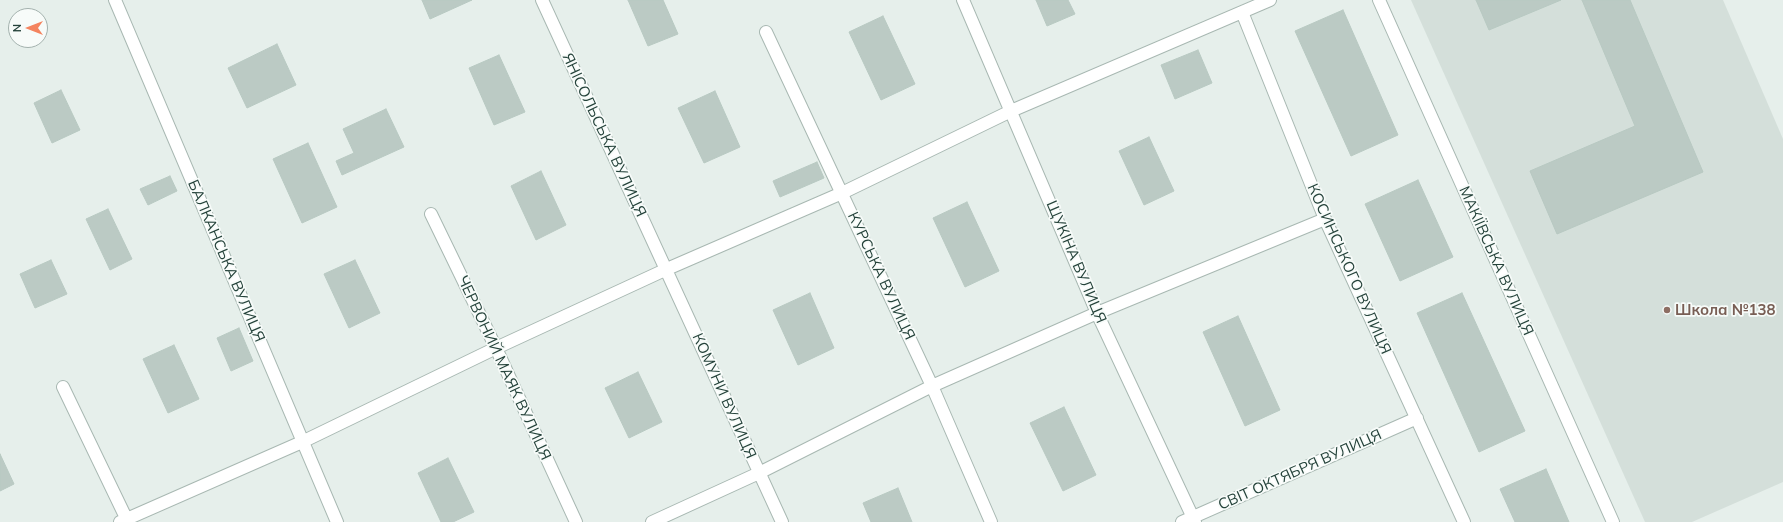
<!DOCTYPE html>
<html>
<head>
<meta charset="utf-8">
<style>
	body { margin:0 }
	#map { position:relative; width:1783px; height:522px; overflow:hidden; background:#e6efeb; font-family:Mulish,sans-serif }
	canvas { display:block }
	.north { position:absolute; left:8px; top:8px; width:40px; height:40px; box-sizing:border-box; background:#f7fbf9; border:1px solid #a3b1ad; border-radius:50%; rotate:270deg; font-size:11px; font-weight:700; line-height:16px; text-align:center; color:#24423a }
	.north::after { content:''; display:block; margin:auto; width:14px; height:18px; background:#f4845f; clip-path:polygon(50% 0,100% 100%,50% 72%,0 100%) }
</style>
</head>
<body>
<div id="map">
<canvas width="1783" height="522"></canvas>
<div class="north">N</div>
</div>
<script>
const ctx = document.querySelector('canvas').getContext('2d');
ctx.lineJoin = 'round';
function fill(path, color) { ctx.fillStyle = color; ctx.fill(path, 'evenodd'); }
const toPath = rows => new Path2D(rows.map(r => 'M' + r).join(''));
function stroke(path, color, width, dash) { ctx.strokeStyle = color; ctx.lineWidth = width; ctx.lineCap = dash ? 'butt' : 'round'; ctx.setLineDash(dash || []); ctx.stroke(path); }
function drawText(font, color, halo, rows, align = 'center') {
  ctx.font = font + ' Mulish,sans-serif'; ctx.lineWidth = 3.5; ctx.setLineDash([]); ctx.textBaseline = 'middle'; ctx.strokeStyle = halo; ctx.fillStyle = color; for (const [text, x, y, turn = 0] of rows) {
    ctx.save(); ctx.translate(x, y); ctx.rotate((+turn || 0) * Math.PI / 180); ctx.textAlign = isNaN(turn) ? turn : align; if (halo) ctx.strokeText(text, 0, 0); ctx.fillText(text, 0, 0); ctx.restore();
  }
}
fill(toPath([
	[1411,0,1723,0,1783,139,1783,482,1692,522,1645,522]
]), '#d4dfda');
const building = toPath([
	[422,0,472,0,430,19,422,0],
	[628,0,663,0,678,34,648,46,628,0],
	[1036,0,1068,0,1075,14,1047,26,1036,0],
	[1476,0,1561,0,1489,30,1476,0],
	[1582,0,1630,0,1703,172,1557,234,1530,171,1635,126,1582,0],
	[1343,10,1398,135,1351,156,1295,31,1343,10],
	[883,16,915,84,881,100,849,32,883,16],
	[277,44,296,85,247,108,228,68,277,44],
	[1198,50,1212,83,1175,99,1161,65,1198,50],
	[499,55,525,112,494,125,469,68,499,55],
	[61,90,80,130,52,143,34,103,61,90],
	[715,91,740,147,704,163,678,108,715,91],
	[386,109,404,147,342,175,336,161,354,153,343,129,386,109],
	[1149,137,1174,191,1144,205,1119,151,1149,137],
	[308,143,337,207,302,223,273,159,308,143],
	[817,162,824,178,780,197,773,181,817,162],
	[541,171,566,225,536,240,511,186,541,171],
	[170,176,177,191,148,205,140,189,170,176],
	[1418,180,1453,257,1400,281,1365,204,1418,180],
	[967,202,999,271,965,287,933,218,967,202],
	[108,209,132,259,110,270,86,219,108,209],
	[51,260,67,294,35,308,20,274,51,260],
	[355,260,380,313,349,328,324,274,355,260],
	[810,293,834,348,798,365,773,310,810,293],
	[1462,293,1525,431,1479,452,1417,313,1462,293],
	[1238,316,1280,410,1245,426,1203,332,1238,316],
	[239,328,253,361,231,371,217,338,239,328],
	[174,345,199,399,168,413,143,359,174,345],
	[638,372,662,422,629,438,605,388,638,372],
	[1064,407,1096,475,1063,491,1030,423,1064,407],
	[0,454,14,484,0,491,0,454],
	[448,458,474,512,453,522,441,522,418,473,448,458],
	[1546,469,1569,522,1515,522,1500,489,1546,469],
	[898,488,912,522,871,522,863,503,898,488]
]);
fill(building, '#bbcac4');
stroke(building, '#b8c9c2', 1);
const minor = toPath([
	[115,0,337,522],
	[542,0,782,522],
	[963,0,1097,313,1195,522],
	[1379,0,1613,522],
	[1242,12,1325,219,1464,522],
	[766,32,932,386,991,522],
	[431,214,496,348,576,522],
	[63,387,128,522],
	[120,522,302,442,496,348,667,269,842,193,1011,111,1270,0],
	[652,522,759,473,932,386,1097,313,1325,219],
	[1182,522,1417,418]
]);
stroke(minor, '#a8b8b2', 14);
stroke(minor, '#fff', 12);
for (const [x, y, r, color] of [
	[1667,310,4,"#8d6e63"]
]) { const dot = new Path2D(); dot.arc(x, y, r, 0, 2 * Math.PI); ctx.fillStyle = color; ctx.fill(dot); stroke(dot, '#f7fbf9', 1.5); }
drawText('15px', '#24423a', '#f7fbf9', [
	["ЯНІСОЛЬСЬКА ВУЛИЦЯ",604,135,65],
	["БАЛКАНСЬКА ВУЛИЦЯ",226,261,67],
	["МАКІЇВСЬКА ВУЛИЦЯ",1496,261,66],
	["ЩУКІНА ВУЛИЦЯ",1076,262,67],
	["КОСИНСЬКОГО ВУЛИЦЯ",1349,269,66],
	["КУРСЬКА ВУЛИЦЯ",881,276,65],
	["ЧЕРВОНИЙ МАЯК ВУЛИЦЯ",504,368,65],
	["КОМУНИ ВУЛИЦЯ",724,396,66],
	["СВІТ ОКТЯБРЯ ВУЛИЦЯ",1300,470,-24]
]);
drawText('bold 15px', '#785e54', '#f7fbf9', [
	["Школа №138",1675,310]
], 'left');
</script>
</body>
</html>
